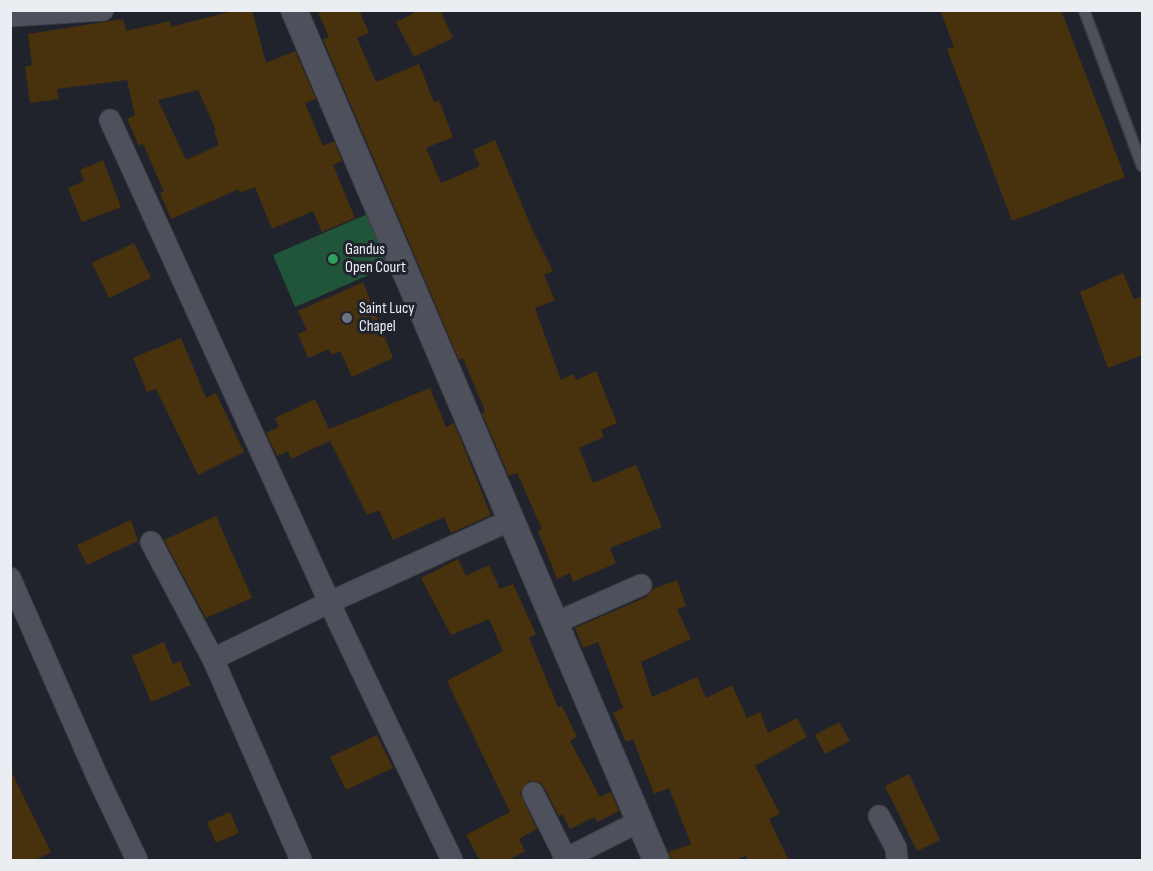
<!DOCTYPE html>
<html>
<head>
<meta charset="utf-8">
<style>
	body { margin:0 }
	#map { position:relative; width:1153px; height:871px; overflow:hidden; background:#20232b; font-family:"Sofia Sans Condensed",sans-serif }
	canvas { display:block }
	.frame { position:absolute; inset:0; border:12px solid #eaedf2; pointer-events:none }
</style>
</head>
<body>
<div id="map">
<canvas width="1153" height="871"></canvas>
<div class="frame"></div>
</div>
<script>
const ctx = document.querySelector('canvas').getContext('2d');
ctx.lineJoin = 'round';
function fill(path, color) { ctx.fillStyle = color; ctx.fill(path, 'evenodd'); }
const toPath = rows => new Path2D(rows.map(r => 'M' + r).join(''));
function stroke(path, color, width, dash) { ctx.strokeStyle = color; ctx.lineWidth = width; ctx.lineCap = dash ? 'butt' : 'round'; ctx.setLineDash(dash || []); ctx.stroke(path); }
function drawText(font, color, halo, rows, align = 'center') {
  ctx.font = font + ' "Sofia Sans Condensed",sans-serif'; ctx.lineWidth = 6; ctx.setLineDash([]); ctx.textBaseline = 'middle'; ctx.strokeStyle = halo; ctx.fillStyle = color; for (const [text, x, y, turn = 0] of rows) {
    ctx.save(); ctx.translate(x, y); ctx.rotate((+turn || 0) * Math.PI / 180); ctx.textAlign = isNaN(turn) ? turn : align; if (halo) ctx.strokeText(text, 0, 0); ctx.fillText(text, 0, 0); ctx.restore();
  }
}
fill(toPath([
	[372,212,394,264,295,307,273,255]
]), '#21553a');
fill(toPath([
	[236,10,252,10,266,63,295,51,316,99,305,103,323,146,334,141,342,161,333,165,355,218,322,232,313,211,272,229,255,187,240,193,239,189,171,219,160,193,164,192,143,144,139,146,127,119,135,115,127,80,57,89,59,99,30,103,25,67,32,65,28,34,123,19,126,31,170,21,171,27],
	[198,90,216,130,214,131,219,145,186,160,158,100],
	[317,10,359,10,369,33,357,38,376,82,419,64,434,102,439,100,453,137,426,148,441,183,480,166,473,150,495,140,533,231,553,271,544,275,555,300,535,308,561,380,573,374,576,380,596,371,617,423,601,430,604,437,579,448,593,483,636,465,662,527,610,548,616,563,573,582,570,573,557,579,538,531,542,529,517,473,509,476,482,413,485,411,463,358,459,360,323,39,329,37],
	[420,10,440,10,453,38,414,57,396,22],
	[940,10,1061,10,1125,177,1012,221,947,49,954,47],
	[103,160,121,207,82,222,68,188,84,181,80,170],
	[134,243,151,278,109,298,92,263],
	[1123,273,1134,299,1143,296,1143,355,1108,368,1080,292],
	[363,282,393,358,352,377,340,351,332,355,329,349,308,358,298,334,307,330,298,311],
	[181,338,206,398,216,393,244,452,198,475,156,389,147,392,133,358],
	[430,388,446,427,454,423,491,515,451,533,444,517,393,540,379,510,367,515,330,441,291,459,288,451,277,456,266,433,279,427,275,418,315,399,329,429],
	[216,516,252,598,206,618,164,540],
	[131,520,138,541,87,565,77,545],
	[458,559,466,576,489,565,500,589,513,584,536,634,529,638,558,707,562,706,577,737,570,741,600,797,611,792,619,811,597,822,595,817,570,829,562,814,559,816,544,787,539,782,528,781,520,793,537,829,519,839,525,851,508,861,480,861,466,835,510,812,447,681,503,651,489,619,451,635,421,578],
	[677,580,686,606,677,609,691,639,641,662,652,697,697,677,706,698,732,685,747,718,760,712,768,733,797,718,807,737,755,766,780,814,769,819,789,861,748,861,746,856,732,861,671,861,669,852,691,844,669,788,654,794,633,739,626,742,613,713,623,708,598,642,583,648,575,628,646,597,653,589],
	[164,642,173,664,180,661,191,685,151,702,132,656],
	[839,722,850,741,825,754,815,735],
	[377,735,393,768,346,790,330,757],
	[10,769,51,852,33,861,10,861],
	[909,774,940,840,917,851,885,786],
	[230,812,239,833,216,843,207,822]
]), '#48310d');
const service = toPath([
	[1084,10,1142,166]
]);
const minor = toPath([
	[10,16,103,10],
	[110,120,338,621,452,860],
	[151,542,213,659,301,860],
	[10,578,97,776,137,860],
	[555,623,641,585],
	[213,659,330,602,511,520],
	[533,793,566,859],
	[879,816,896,848,897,860],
	[563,860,640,821]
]);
const tertiary = toPath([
	[294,10,656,860]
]);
stroke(service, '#3b3e45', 13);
stroke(minor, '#3b3e45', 23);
stroke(tertiary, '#3b3e45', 28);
stroke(service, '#4e515b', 10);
stroke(minor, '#4e515b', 21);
stroke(tertiary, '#4e515b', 26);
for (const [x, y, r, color] of [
	[333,259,6,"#2e9e5b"],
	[347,318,6,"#6b7280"]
]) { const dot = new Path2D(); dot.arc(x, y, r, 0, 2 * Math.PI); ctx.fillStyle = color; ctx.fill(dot); stroke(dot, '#20232b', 2); }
drawText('16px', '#eaedf2', '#20232b', [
	["Gandus",345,250],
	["Open Court",345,268],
	["Saint Lucy",359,309],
	["Chapel",359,327]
], 'left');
</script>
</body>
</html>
